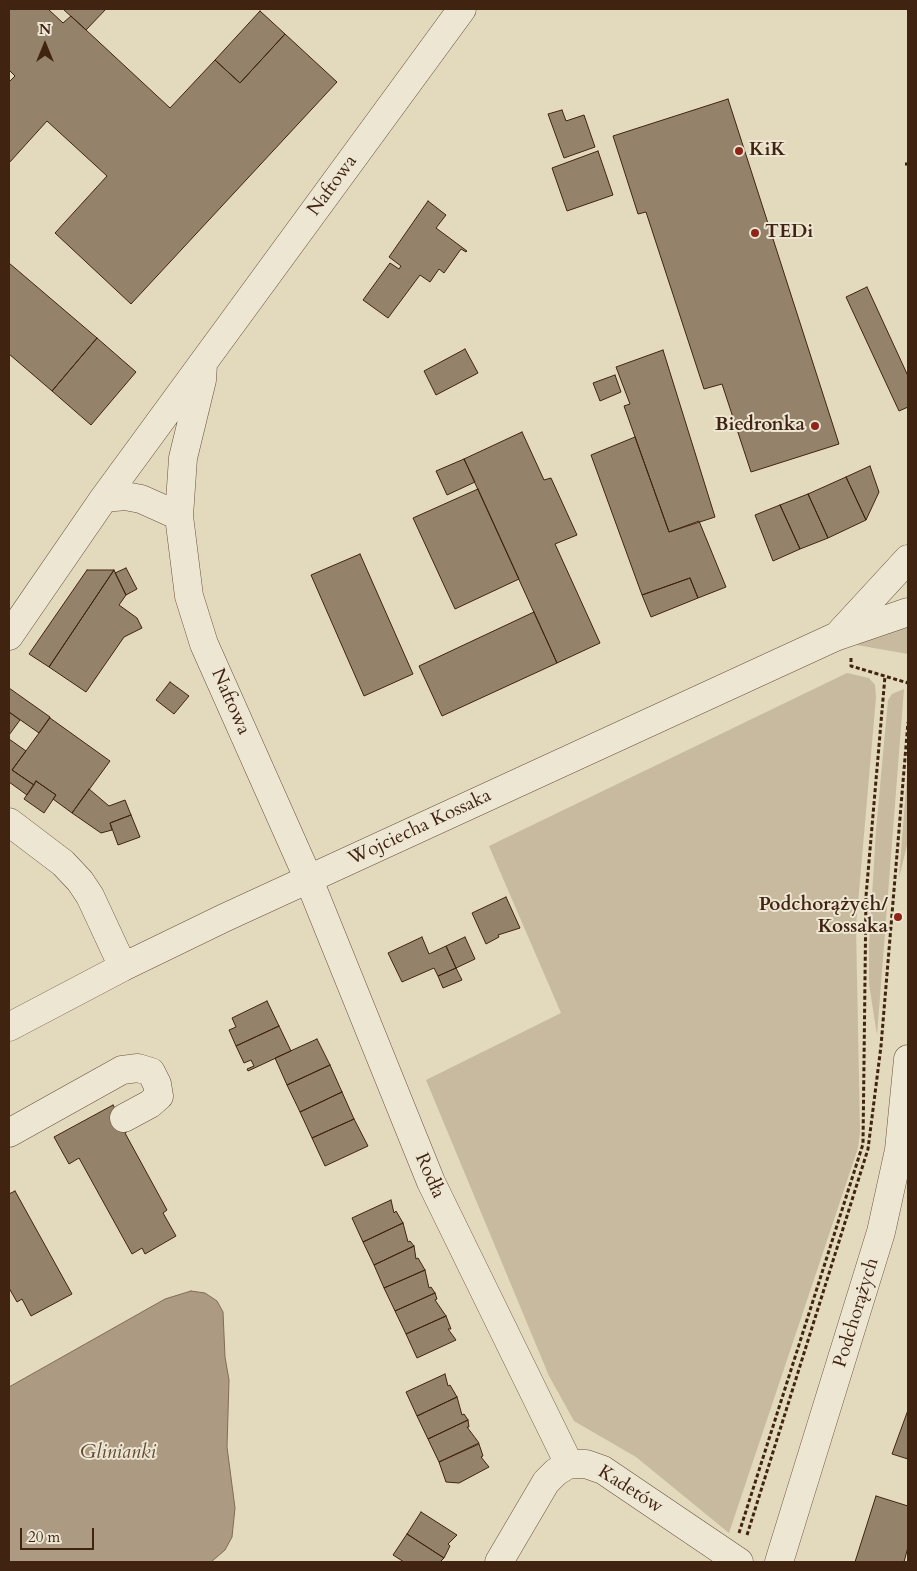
<!DOCTYPE html>
<html>
<head>
<meta charset="utf-8">
<style>
	body { margin:0 }
	#map { position:relative; width:917px; height:1571px; overflow:hidden; background:#e3d9bc; font-family:Cardo,serif }
	canvas { display:block }
	.frame { position:absolute; inset:0; border:10px solid #402411; pointer-events:none }
	.north { position:absolute; left:20px; top:20px; width:50px; height:50px; -webkit-text-stroke:4px #ede6d3; paint-order:stroke; rotate:0deg; font-size:14px; font-weight:700; line-height:20px; text-align:center; color:#402411 }
	.north::after { content:''; display:block; margin:auto; width:18px; height:22px; background:#402411; clip-path:polygon(50% 0,100% 100%,50% 72%,0 100%) }
	.scale { position:absolute; left:20px; top:1528px; width:74px; height:22px; box-sizing:border-box; border:2px solid #402411; border-top:0; padding-left:6px; font-size:15px; line-height:18px; white-space:nowrap; color:#402411; -webkit-text-stroke:4px #ede6d3; paint-order:stroke }
</style>
</head>
<body>
<div id="map">
<canvas width="917" height="1571"></canvas>
<div class="frame"></div>
<div class="north">N</div>
<div class="scale">20 m</div>
</div>
<script>
const ctx = document.querySelector('canvas').getContext('2d');
ctx.lineJoin = 'round';
function fill(path, color) { ctx.fillStyle = color; ctx.fill(path, 'evenodd'); }
const toPath = rows => new Path2D(rows.map(r => 'M' + r).join(''));
function stroke(path, color, width, dash) { ctx.strokeStyle = color; ctx.lineWidth = width; ctx.lineCap = dash ? 'butt' : 'round'; ctx.setLineDash(dash || []); ctx.stroke(path); }
function drawText(font, color, halo, rows, align = 'center') {
  ctx.font = font + ' Cardo,serif'; ctx.lineWidth = 4; ctx.setLineDash([]); ctx.textBaseline = 'middle'; ctx.strokeStyle = halo; ctx.fillStyle = color; for (const [text, x, y, turn = 0] of rows) {
    ctx.save(); ctx.translate(x, y); ctx.rotate((+turn || 0) * Math.PI / 180); ctx.textAlign = isNaN(turn) ? turn : align; if (halo) ctx.strokeText(text, 0, 0); ctx.fillText(text, 0, 0); ctx.restore();
  }
}
fill(toPath([
	[908,624,908,654,851,644],
	[847,673,869,678,875,685,876,697,856,926,860,1132,858,1148,729,1533,636,1457,574,1421,549,1376,426,1080,561,1013,489,846],
	[904,689,877,1035,869,984,869,946,876,830,888,700,892,694],
	[908,763,908,841,899,878]
]), '#c7ba9f');
const water = toPath([
	[191,1291,205,1293,217,1301,223,1312,225,1357,229,1380,227,1447,235,1508,232,1537,225,1550,211,1562,9,1562,9,1387,165,1299,191,1291]
]);
fill(water, '#ac9b82');
stroke(water, '#816b55', 1);
const building = toPath([
	[9,9,48,9,63,23,71,16,170,108,215,60,240,83,285,34,337,82,131,304,55,233,107,176,47,121,9,163,9,82,15,76,9,70,9,9],
	[63,9,106,9,86,30,63,9],
	[260,11,285,34,240,83,215,60,260,11],
	[728,99,839,444,751,472,722,384,704,389,646,212,638,214,613,136,728,99],
	[562,110,566,121,584,115,595,147,564,158,548,114,562,110],
	[598,151,613,195,567,211,552,168,598,151],
	[428,201,446,215,436,228,467,251,466,252,461,249,444,273,439,269,430,282,420,275,388,318,363,300,390,263,399,269,401,266,389,257,428,201],
	[9,263,97,338,52,391,9,354,9,263],
	[867,287,908,376,908,407,899,411,846,297,867,287],
	[97,338,136,372,91,425,52,391,97,338],
	[465,349,478,373,436,395,424,371,465,349],
	[663,350,715,517,669,532,624,406,630,404,616,367,663,350],
	[615,375,621,392,600,401,593,383,615,375],
	[522,432,544,480,551,478,577,535,555,544,600,643,557,663,464,459,522,432],
	[635,437,669,532,699,521,726,587,698,598,690,578,642,595,591,455,635,437],
	[464,459,475,482,447,495,436,471,464,459],
	[870,466,879,492,866,520,846,477,870,466],
	[846,477,866,520,828,538,808,494,846,477],
	[478,489,519,579,455,609,413,518,478,489],
	[808,494,828,538,800,549,780,505,808,494],
	[780,505,800,549,773,561,755,515,780,505],
	[360,554,413,674,364,696,311,575,360,554],
	[126,568,137,589,126,595,115,573,126,568],
	[87,570,114,570,49,667,29,654,87,570],
	[114,570,126,595,119,605,137,618,142,628,124,637,86,692,49,667,114,570],
	[690,578,698,598,651,617,642,595,690,578],
	[534,612,557,663,442,716,419,666,534,612],
	[170,682,189,696,174,714,156,700,170,682],
	[9,688,50,717,39,733,9,712,9,688],
	[9,712,20,720,9,735,9,712],
	[50,718,110,761,72,813,53,799,56,795,36,781,34,785,12,770,50,718],
	[9,739,26,751,12,770,34,785,27,795,9,782,9,739],
	[36,781,56,795,44,813,24,799,36,781],
	[89,789,109,806,125,800,131,815,110,823,112,830,101,833,72,813,89,789],
	[131,815,140,837,118,845,110,823,131,815],
	[506,897,520,928,498,935,499,937,486,944,472,913,506,897],
	[422,937,429,954,446,946,456,968,438,976,434,968,402,982,388,953,422,937],
	[465,937,475,959,456,968,446,946,465,937],
	[456,968,462,980,443,988,438,976,456,968],
	[267,1001,279,1026,236,1046,229,1030,236,1027,232,1018,267,1001],
	[279,1026,291,1051,248,1071,247,1069,254,1066,251,1060,244,1063,236,1046,279,1026],
	[317,1039,330,1065,287,1085,275,1058,317,1039],
	[330,1065,342,1092,300,1112,287,1085,330,1065],
	[342,1092,354,1119,312,1138,300,1112,342,1092],
	[113,1105,128,1131,125,1133,167,1210,163,1213,176,1236,145,1254,142,1248,132,1254,79,1158,69,1164,54,1137,113,1105],
	[354,1119,368,1146,325,1166,312,1138,354,1119],
	[15,1191,72,1294,31,1316,22,1299,17,1302,9,1288,9,1194,15,1191],
	[391,1200,394,1213,396,1211,403,1223,363,1242,352,1218,391,1200],
	[403,1223,408,1242,410,1241,414,1246,374,1265,363,1242,403,1223],
	[414,1246,416,1259,418,1258,425,1270,384,1288,374,1265,414,1246],
	[425,1270,429,1288,431,1287,435,1293,395,1311,384,1288,425,1270],
	[435,1293,437,1299,435,1300,446,1316,406,1334,395,1311,435,1293],
	[446,1316,451,1329,448,1329,456,1340,417,1358,406,1334,446,1316],
	[445,1374,448,1386,450,1385,457,1397,417,1416,406,1392,445,1374],
	[457,1397,462,1415,464,1414,468,1420,428,1439,417,1416,457,1397],
	[908,1410,908,1459,892,1454,908,1410],
	[468,1420,469,1427,467,1427,479,1443,439,1462,428,1439,468,1420],
	[479,1444,483,1456,481,1457,489,1467,459,1483,446,1482,439,1462,479,1444],
	[876,1496,908,1506,908,1547,904,1562,855,1562,876,1496],
	[421,1512,457,1535,448,1544,450,1546,444,1558,407,1534,421,1512],
	[407,1534,444,1558,440,1562,404,1562,393,1555,407,1534]
]);
fill(building, '#95826a');
stroke(building, '#402411', 1);
const minor = toPath([
	[203,364,202,380,183,458,179,516,189,596,204,644,309,880,431,1182,569,1464],
	[104,498,125,496,141,499,179,516],
	[838,635,908,559],
	[9,636,104,498,462,9],
	[9,822,63,863,80,881,90,896,123,967],
	[9,1027,123,967,224,918,835,637,908,612],
	[9,1133,122,1070,138,1068,151,1072,157,1084,159,1096,150,1104,124,1118],
	[499,1562,546,1482,556,1472,569,1464,586,1464,603,1470,739,1562],
	[779,1562,881,1232,899,1150,908,1059]
]);
stroke(minor, '#69513c', 29);
stroke(toPath([
	[905,164,908,164],
	[851,658,851,666,908,683],
	[739,1533,863,1144,866,896,885,676],
	[747,1535,868,1149,881,1046,908,722]
]), '#402411', 3, [4, 2.5]);
stroke(minor, '#ede6d3', 28);
for (const [x, y, r, color] of [
	[739,151,5,"#8f2418"],
	[755,233,5,"#8f2418"],
	[815,426,5,"#8f2418"],
	[898,917,5,"#8f2418"]
]) { const dot = new Path2D(); dot.arc(x, y, r, 0, 2 * Math.PI); ctx.fillStyle = color; ctx.fill(dot); stroke(dot, '#ede6d3', 2); }
drawText('bold 19px', '#402411', '#ede6d3', [
	["KiK",749,151],
	["TEDi",765,233],
	["Biedronka",805,426,"right"],
	["Podchorążych/",888,906,"right"],
	["Kossaka",888,928,"right"]
], 'left');
drawText('19px', '#402411', '#ede6d3', [
	["Naftowa",333,186,-54],
	["Naftowa",230,702,66],
	["Wojciecha Kossaka",420,828,-25],
	["Rodła",429,1176,66],
	["Podchorążych",857,1313,-73],
	["Kadetów",630,1490,32]
]);
drawText('italic 20px', '#604833', '#ede6d3', [
	["Glinianki",118,1453]
]);
</script>
</body>
</html>
